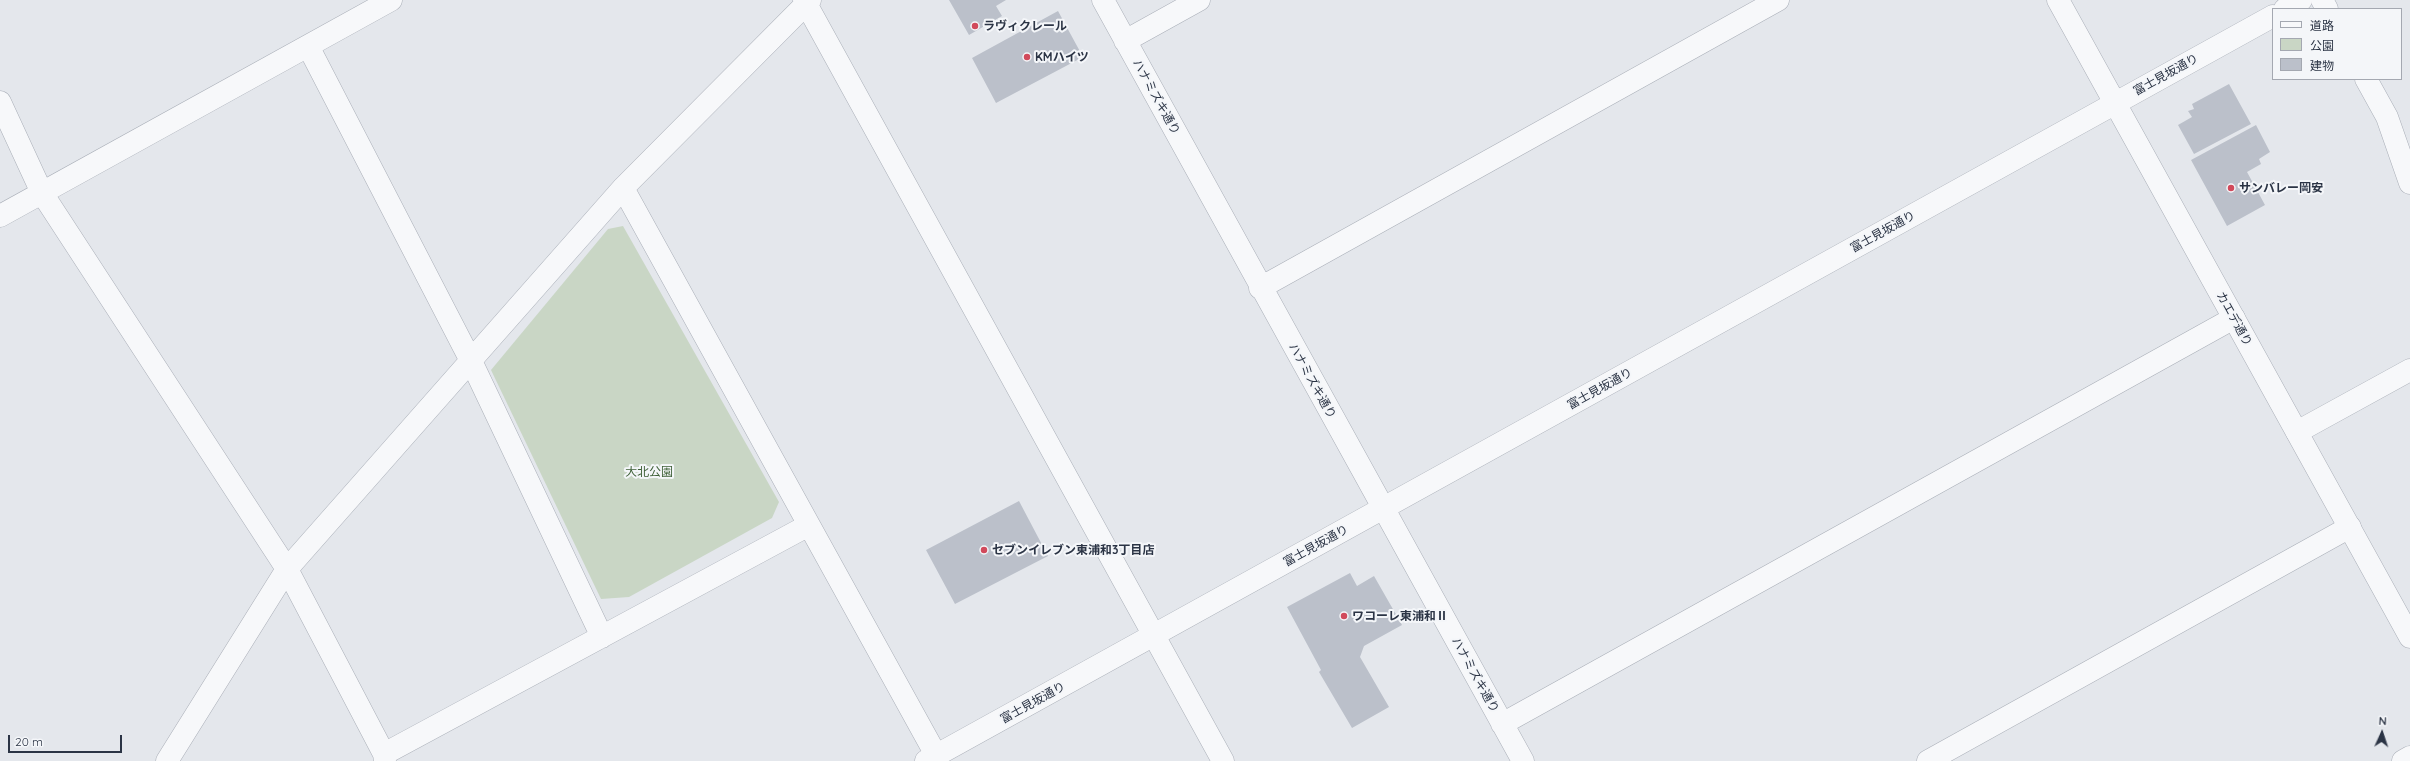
<!DOCTYPE html>
<html>
<head>
<meta charset="utf-8">
<style>
	body { margin:0 }
	#map { position:relative; width:2410px; height:761px; overflow:hidden; background:#e4e7ec; font-family:Quicksand,"Noto Sans JP",sans-serif }
	canvas { display:block }
	.legend { position:absolute; left:2272px; top:8px; width:130px; height:72px; box-sizing:border-box; background:#f4f6f9; border:1px solid #a4a8b1; margin:0; padding:5px 7px; list-style:none; font-size:12px; color:#2b3445 }
	.legend li { display:flex; align-items:center; gap:8px; height:20px }
	.legend b { width:20px; border:1px solid #a4a8b1 }
	.north { position:absolute; left:2362px; top:713px; width:40px; height:40px; -webkit-text-stroke:3px #f4f6f9; paint-order:stroke; rotate:3deg; font-size:11px; font-weight:700; line-height:16px; text-align:center; color:#2b3445 }
	.north::after { content:''; display:block; margin:auto; width:14px; height:18px; background:#2b3445; clip-path:polygon(50% 0,100% 100%,50% 72%,0 100%) }
	.scale { position:absolute; left:8px; top:735px; width:114px; height:18px; box-sizing:border-box; border:2px solid #2b3445; border-top:0; padding-left:5px; font-size:12px; line-height:14px; white-space:nowrap; color:#2b3445; -webkit-text-stroke:3px #f4f6f9; paint-order:stroke }
</style>
</head>
<body>
<div id="map">
<canvas width="2410" height="761"></canvas>
<ul class="legend">
<li><b style="height:5px;background:#f7f8fa"></b>道路</li>
<li><b style="height:11px;background:#c9d6c5"></b>公園</li>
<li><b style="height:11px;background:#bbc0ca"></b>建物</li>
</ul>
<div class="north">N</div>
<div class="scale">20 m</div>
</div>
<script>
const ctx = document.querySelector('canvas').getContext('2d');
ctx.lineJoin = 'round';
function fill(path, color) { ctx.fillStyle = color; ctx.fill(path, 'evenodd'); }
const toPath = rows => new Path2D(rows.map(r => 'M' + r).join(''));
function stroke(path, color, width, dash) { ctx.strokeStyle = color; ctx.lineWidth = width; ctx.lineCap = dash ? 'butt' : 'round'; ctx.setLineDash(dash || []); ctx.stroke(path); }
function drawText(font, color, halo, rows, align = 'center') {
  ctx.font = font + ' Quicksand,"Noto Sans JP",sans-serif'; ctx.lineWidth = 4; ctx.setLineDash([]); ctx.textBaseline = 'middle'; ctx.strokeStyle = halo; ctx.fillStyle = color; for (const [text, x, y, turn = 0] of rows) {
    ctx.save(); ctx.translate(x, y); ctx.rotate((+turn || 0) * Math.PI / 180); ctx.textAlign = isNaN(turn) ? turn : align; if (halo) ctx.strokeText(text, 0, 0); ctx.fillText(text, 0, 0); ctx.restore();
  }
}
fill(toPath([
	[623,226,779,502,772,518,629,597,601,599,491,370,608,229]
]), '#c9d6c5');
fill(toPath([
	[949,0,1006,0,996,6,1002,16,969,35],
	[1058,11,1083,57,996,103,972,58],
	[2229,84,2251,124,2194,154,2178,125,2192,117,2188,111,2194,109,2192,104],
	[2256,125,2270,152,2259,159,2261,164,2247,172,2265,205,2227,226,2191,160],
	[1019,501,1048,556,955,604,926,550],
	[1350,573,1357,586,1374,576,1402,625,1364,646,1360,657,1389,707,1352,728,1319,672,1321,670,1287,607]
]), '#bbc0ca');
const minor = toPath([
	[804,0,1223,761],
	[1103,0,1523,761],
	[2322,0,2327,9],
	[1125,41,1199,0],
	[308,46,471,361,602,637],
	[2366,79,2387,117,2410,183],
	[0,102,42,193,287,569,384,754,385,761],
	[623,188,936,755],
	[0,216,391,0],
	[1260,288,1778,0],
	[2297,432,2410,370],
	[1502,724,2234,318],
	[384,754,809,525],
	[167,761,287,569,623,188,810,0],
	[1928,761,2350,527],
	[2403,761,2410,757]
]);
const tertiary = toPath([
	[2058,0,2410,637],
	[2285,9,2301,0],
	[926,761,2273,16]
]);
stroke(minor, '#a9aeb7', 23);
stroke(tertiary, '#a9aeb7', 23);
stroke(minor, '#f7f8fa', 22);
stroke(tertiary, '#f7f8fa', 22);
for (const [x, y, r, color] of [
	[975,26,4,"#d1495b"],
	[1027,57,4,"#d1495b"],
	[2231,188,4,"#d1495b"],
	[984,550,4,"#d1495b"],
	[1344,616,4,"#d1495b"]
]) { const dot = new Path2D(); dot.arc(x, y, r, 0, 2 * Math.PI); ctx.fillStyle = color; ctx.fill(dot); stroke(dot, '#f4f6f9', 1.5); }
drawText('bold 12px', '#2b3445', '#f4f6f9', [
	["ラヴィクレール",983,26],
	["KMハイツ",1035,57],
	["サンバレー岡安",2239,188],
	["セブンイレブン東浦和3丁目店",992,550],
	["ワコーレ東浦和Ⅱ",1352,616]
], 'left');
drawText('12px', '#2b3445', '#f4f6f9', [
	["富士見坂通り",2166,75,-29],
	["ハナミズキ通り",1156,97,61],
	["富士見坂通り",1883,232,-29],
	["カエデ通り",2234,319,61],
	["ハナミズキ通り",1312,381,61],
	["富士見坂通り",1600,389,-29],
	["富士見坂通り",1316,546,-29],
	["ハナミズキ通り",1475,675,61],
	["富士見坂通り",1033,703,-29]
]);
drawText('12px', '#3f6138', '#f4f6f9', [
	["大北公園",649,472]
]);
</script>
</body>
</html>
